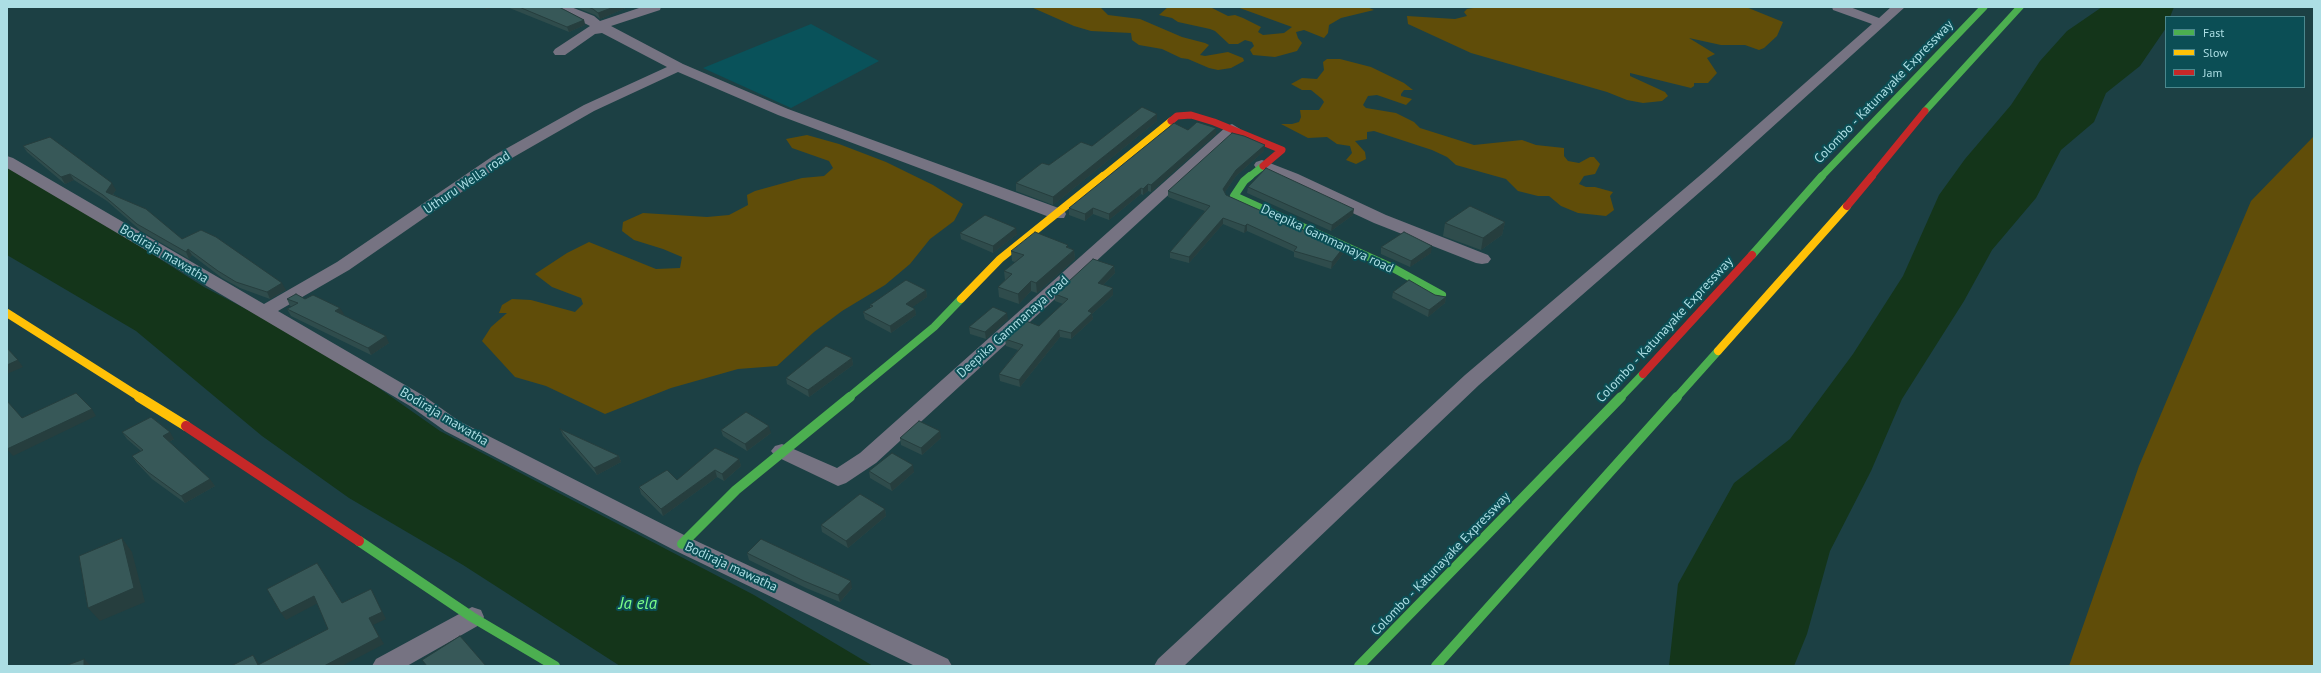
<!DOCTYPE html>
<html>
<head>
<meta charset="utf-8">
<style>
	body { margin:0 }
	#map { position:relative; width:2321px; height:673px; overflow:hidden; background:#1c4044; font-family:"PT Sans",sans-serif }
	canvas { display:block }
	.frame { position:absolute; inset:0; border:8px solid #acdee4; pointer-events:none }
	.legend { position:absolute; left:2165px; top:16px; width:140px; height:72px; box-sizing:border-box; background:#0b4e55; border:1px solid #4b888e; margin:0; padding:5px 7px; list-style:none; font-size:12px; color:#acdee4 }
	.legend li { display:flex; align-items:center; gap:8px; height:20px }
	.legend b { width:20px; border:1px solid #4b888e }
</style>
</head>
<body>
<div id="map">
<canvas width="2321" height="673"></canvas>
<div class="frame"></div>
<ul class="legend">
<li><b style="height:5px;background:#4caf50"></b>Fast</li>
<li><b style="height:5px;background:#ffc107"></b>Slow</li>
<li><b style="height:5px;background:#c62828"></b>Jam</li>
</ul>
</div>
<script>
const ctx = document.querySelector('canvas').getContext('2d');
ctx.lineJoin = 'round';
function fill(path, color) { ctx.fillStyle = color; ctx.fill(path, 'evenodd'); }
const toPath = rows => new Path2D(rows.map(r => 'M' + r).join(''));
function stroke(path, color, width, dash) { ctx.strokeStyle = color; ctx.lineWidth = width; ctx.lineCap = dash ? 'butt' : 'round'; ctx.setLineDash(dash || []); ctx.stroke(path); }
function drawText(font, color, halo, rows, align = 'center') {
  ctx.font = font + ' "PT Sans",sans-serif'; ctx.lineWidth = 4; ctx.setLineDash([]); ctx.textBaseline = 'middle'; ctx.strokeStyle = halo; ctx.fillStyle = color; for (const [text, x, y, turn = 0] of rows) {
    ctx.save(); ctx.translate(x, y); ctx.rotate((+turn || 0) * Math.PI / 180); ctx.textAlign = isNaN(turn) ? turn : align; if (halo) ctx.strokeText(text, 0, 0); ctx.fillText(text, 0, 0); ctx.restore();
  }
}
fill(toPath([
	[811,24,879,61,791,108,703,68]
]), '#09525a');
fill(toPath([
	[1031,7,1100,7,1108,15,1140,19,1182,37,1205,43,1209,45,1200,55,1205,56,1228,52,1243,58,1244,61,1231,68,1218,70,1209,68,1188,59,1181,58,1162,49,1139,45,1132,40,1131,33,1091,31,1074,26],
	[1168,7,1210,7,1228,16,1235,15,1243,18,1261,27,1258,32,1263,35,1284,33,1292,27,1237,7,1367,7,1374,10,1341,18,1329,25,1328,33,1324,38,1304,30,1296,32,1298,38,1302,43,1297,51,1275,57,1253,55,1250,50,1254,46,1252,42,1245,40,1238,44,1229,44,1215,31,1210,29,1178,22,1172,18,1159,15],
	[1480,7,1746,7,1783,22,1777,36,1764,48,1759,50,1745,45,1721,45,1689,38,1715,54,1707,58,1717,73,1708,83,1694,83,1694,86,1691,88,1630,73,1630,76,1665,92,1668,96,1662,101,1643,103,1627,100,1607,92,1471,53,1408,24,1407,16,1455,19,1467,16,1464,12,1467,9],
	[1327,59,1340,59,1371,67,1404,83,1413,90,1404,90,1401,94,1401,96,1412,99,1406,105,1377,95,1368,96,1363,105,1366,108,1396,113,1414,122,1420,128,1474,145,1522,140,1536,145,1564,148,1564,156,1568,161,1579,163,1590,157,1594,157,1600,164,1595,174,1584,176,1579,184,1586,187,1595,187,1613,192,1610,196,1614,210,1606,216,1578,213,1561,206,1549,196,1538,196,1518,191,1506,179,1456,165,1447,157,1432,150,1374,131,1367,132,1367,139,1355,141,1365,152,1366,159,1356,164,1346,160,1352,153,1350,146,1337,144,1327,137,1308,138,1281,124,1292,124,1299,122,1301,117,1300,110,1319,110,1324,102,1322,99,1311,90,1302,90,1291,84,1302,78,1317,79,1324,70,1323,62],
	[807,135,839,144,886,162,933,185,963,204,954,221,930,239,910,264,885,285,842,311,814,332,777,366,738,369,671,388,605,414,546,386,515,377,482,341,491,327,507,313,499,313,502,305,512,299,531,300,575,312,583,304,581,298,552,287,535,274,567,253,589,242,656,269,680,268,682,257,663,249,634,240,622,231,623,222,643,213,707,217,729,215,748,205,747,195,755,191,802,178,824,176,833,168,829,161,792,148,786,139],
	[2314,136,2314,666,2069,666,2139,466,2251,201]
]), '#604d09');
fill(toPath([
	[2102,7,2174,7,2170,17,2166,17,2166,28,2140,66,2106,93,2094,122,2061,150,2036,198,1992,250,1964,301,1902,399,1871,471,1830,551,1807,634,1794,666,1669,666,1678,584,1734,483,1790,439,1853,354,1903,276,1939,195,1965,159,2011,105,2040,61,2067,31],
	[7,167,62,197,204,287,286,330,366,379,440,431,754,595,873,666,620,666,463,565,349,498,262,436,136,331,7,255]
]), '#14351a');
fill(toPath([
	[553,7,571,7,594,16,600,21,642,7,661,7,660,10,611,26,683,64,788,109,1064,210,1066,214,1064,218,1052,218,778,115,678,72,594,111,505,162,349,270,278,311,424,396,459,421,690,538,948,659,952,666,915,666,674,550,445,431,410,406,7,168,7,156,13,158,264,304,337,262,493,156,584,105,667,67,602,33,595,34,565,55,555,55,553,52,555,49,590,26,553,7],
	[1832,7,1850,7,1879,18,1891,7,1905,7,1716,178,1479,385,1184,666,1154,666,1158,659,1465,375,1704,172,1872,24,1833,10,1832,7],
	[1232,124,1240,129,1237,132,876,463,846,483,838,486,775,456,771,451,775,446,782,444,837,468,860,453,1227,126,1232,124],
	[1262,160,1298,174,1386,215,1488,255,1491,259,1488,263,1482,264,1476,263,1374,223,1256,168,1254,165,1256,162,1262,160],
	[472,607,481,610,484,617,481,624,407,666,372,666,376,659,472,607]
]), '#767382');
stroke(toPath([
	[1925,111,2020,7],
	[1249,177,1263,166],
	[1821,177,1984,7]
]), '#4caf50', 7);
stroke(toPath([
	[1250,176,1244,181,1234,196,1393,268,1442,295],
	[1752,255,1822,176],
	[848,398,934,327,961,299],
	[1620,398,1643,374],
	[1676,398,1718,351]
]), '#4caf50', 8);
stroke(toPath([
	[359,541,472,617,555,666],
	[682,544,736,490,850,397],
	[1359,666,1621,397],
	[1436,666,1677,397]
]), '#4caf50', 10);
stroke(toPath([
	[1102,177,1171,121]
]), '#ffc107', 7);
stroke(toPath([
	[961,299,1000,259,1103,176],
	[7,313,141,398],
	[1718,351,1847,206]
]), '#ffc107', 8);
stroke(toPath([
	[139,397,186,426]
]), '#ffc107', 10);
stroke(toPath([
	[1171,121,1177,116,1191,115,1214,122,1282,150,1263,166],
	[1871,177,1925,111]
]), '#c62828', 7);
stroke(toPath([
	[1847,206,1872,176],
	[1643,374,1752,255]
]), '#c62828', 8);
stroke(toPath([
	[186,426,359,541]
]), '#c62828', 10);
fill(toPath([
	[507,7,559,7,584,20,585,25,569,32],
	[575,7,628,7,600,19,595,15],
	[1157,114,1157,121,1053,205,1016,191,1016,183,1049,165,1092,146],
	[1188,130,1216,134,1151,192,1148,191,1143,195,1141,194,1109,220,1093,214,1085,221,1069,215,1069,208],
	[23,146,116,190,113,194,182,239,286,290,270,299,240,288,222,278,192,255,189,259,141,231,107,201,74,180,65,184,27,152],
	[1264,151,1236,176,1225,192,1226,195,1317,239,1343,254,1331,269,1294,257,1294,252,1247,231,1244,233,1223,224,1189,263,1170,258,1170,252,1205,211,1168,197,1168,191],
	[1248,187,1353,215,1331,231,1247,193],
	[1505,222,1502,235,1481,250,1443,236,1445,223],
	[960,233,1017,234,993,253,961,239],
	[1068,247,1074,250,1075,259,1037,293,1031,291,1019,304,999,297,998,287,1005,280,1004,271,1015,262,1012,261,1011,251],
	[1381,247,1431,253,1410,267,1381,254],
	[1114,266,1115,273,1103,285,1113,288,1113,295,1092,314,1093,319,1071,339,1060,337,1020,387,1000,381,999,374,1018,350,1006,346,1005,339,1039,326,1063,304,1055,301,1055,294],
	[926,290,927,297,912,307,915,309,916,315,891,333,865,319,863,312,870,308,870,305],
	[1393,292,1435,295,1446,297,1445,303,1428,317,1392,298],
	[287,299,305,299,344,314,343,315,389,343,371,355,291,316,287,309,292,306,290,306],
	[1008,319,986,339,970,334,969,327],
	[852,358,853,365,809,397,787,384,786,378],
	[560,429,619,456,621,462,597,475,563,436],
	[721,430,771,433,747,451,723,436],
	[122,432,174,439,169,442,215,486,185,503,152,479,137,463,132,456,141,451,127,439],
	[900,438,941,438,922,455,901,445],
	[739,459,741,466,724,481,717,477,663,516,641,494,639,487,677,480],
	[869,471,914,472,892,491,870,478],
	[885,509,886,516,848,548,822,532,821,525],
	[747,553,852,588,840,602,806,588,749,560]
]), '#2f4c4c');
fill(toPath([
	[485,7,494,7,486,10],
	[614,7,628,7,600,19,598,13],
	[584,20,585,25,569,32,567,27],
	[1157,114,1157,121,1053,205,1053,197],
	[1216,128,1216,134,1151,192,1151,185],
	[1265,145,1264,151,1236,176,1223,195,1223,189,1236,170],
	[70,174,74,180,65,184,61,177],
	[112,183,116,190,110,198,106,192],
	[1148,184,1148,191,1143,195,1143,189],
	[1141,188,1141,194,1109,220,1109,214],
	[1093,208,1093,214,1085,221,1085,214],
	[1354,209,1353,215,1331,231,1332,225],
	[1223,218,1223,224,1189,263,1189,257],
	[1505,222,1502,235,1481,250,1483,238],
	[1247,224,1247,231,1244,233,1245,226],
	[1016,228,1017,234,993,253,993,246],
	[1068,245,1069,255,1074,250,1075,259,1037,293,1036,283],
	[1432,246,1431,253,1410,267,1411,261],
	[1343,248,1343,254,1331,269,1332,262],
	[188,249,192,255,189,259,186,252],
	[1114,266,1115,273,1099,289,1098,283],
	[1031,281,1031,291,1019,304,1018,294],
	[282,283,286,290,270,299,267,292],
	[1113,288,1113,295,1092,314,1093,319,1071,339,1071,333,1088,311],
	[926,290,927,297,907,311,906,304],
	[1446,297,1445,303,1428,317,1429,310],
	[340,308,344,314,338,318,335,311],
	[915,309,916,315,891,333,890,326],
	[1007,313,1008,319,986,339,985,332],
	[1059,330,1060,337,1020,387,1019,380],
	[386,336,389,343,371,355,368,348],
	[852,358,853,365,809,397,808,390],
	[18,360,23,367,7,374,7,365],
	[92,409,96,416,13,456,7,449],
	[769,426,771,433,747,451,745,444],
	[940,431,941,438,922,455,921,448],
	[170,432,174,439,167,443,163,436],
	[619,456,621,462,597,475,594,468],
	[739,459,741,466,724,481,722,474],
	[913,465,914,472,892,491,890,484],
	[715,470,717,477,663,516,661,509],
	[210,479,215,486,185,503,181,496],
	[885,509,886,516,848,548,846,541],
	[122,538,132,552,145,602,100,621,88,608],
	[851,581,852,588,840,602,838,595],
	[371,589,386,619,373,625,384,644,342,666,324,666,369,618],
	[314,596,318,603,286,620,281,613],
	[253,655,258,662,260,666,258,666],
	[84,659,91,666,84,666]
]), '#263e3e');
const building = toPath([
	[519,7,559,7,584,20,567,27,519,7],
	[588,7,614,7,598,13,593,9,588,7],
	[1142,107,1157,114,1053,197,1016,183,1042,163,1049,165,1081,142,1092,146,1142,107],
	[1197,122,1216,128,1151,185,1148,184,1143,189,1141,188,1109,214,1093,208,1085,214,1069,208,1174,123,1188,130,1197,122],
	[1232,133,1244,136,1265,145,1236,170,1223,189,1226,195,1317,236,1314,238,1343,248,1332,262,1294,251,1297,247,1247,224,1245,226,1223,218,1189,257,1170,252,1210,206,1168,191,1232,133],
	[50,137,112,183,106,192,146,209,182,239,201,230,216,237,282,283,267,292,236,282,218,271,188,249,186,252,137,224,103,195,70,174,61,177,23,146,50,137],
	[1266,168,1354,209,1332,225,1248,187,1266,168],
	[1470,206,1505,222,1483,238,1445,223,1470,206],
	[985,215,1016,228,993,246,960,233,985,215],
	[1035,232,1068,245,1066,247,1074,250,1036,283,1031,281,1018,294,998,287,1012,274,1004,271,1024,255,1011,251,1035,232],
	[1404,232,1432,246,1411,261,1381,247,1404,232],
	[1093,259,1114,266,1098,283,1113,288,1088,311,1092,313,1071,333,1059,330,1019,380,999,374,1023,345,1005,339,1026,321,1039,326,1068,299,1055,294,1093,259],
	[906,280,926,290,906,304,915,309,890,326,863,312,873,306,870,305,906,280],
	[1409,280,1435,295,1446,297,1429,310,1393,292,1409,280],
	[296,294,305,299,313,295,340,308,335,311,386,336,368,348,287,309,298,303,287,299,296,294],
	[993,307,1007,313,985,332,969,327,993,307],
	[826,346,852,358,808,390,786,378,826,346],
	[7,348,18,360,7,365,7,348],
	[76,393,92,409,7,449,7,401,22,418,76,393],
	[746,412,769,426,745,444,721,430,746,412],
	[151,417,170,432,163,436,210,479,181,496,148,472,132,456,143,450,122,432,151,417],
	[919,421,940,431,921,448,900,438,919,421],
	[560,429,619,456,594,468,560,429],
	[715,448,739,459,722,474,715,470,661,509,639,487,667,470,677,480,715,448],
	[892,453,913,465,890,484,869,471,892,453],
	[860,494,885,509,846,541,821,525,860,494],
	[122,538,134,588,88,608,79,556,122,538],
	[761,539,851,581,838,595,804,581,747,553,761,539],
	[317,563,342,603,371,589,382,612,369,618,379,637,324,666,231,666,253,655,258,665,328,629,314,596,281,613,267,589,317,563],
	[460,636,486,666,427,666,422,660,460,636],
	[84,659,84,666,65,666,84,659]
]);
fill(building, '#375858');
stroke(building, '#263e3e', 1);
drawText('13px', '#acdee4', '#0b4e55', [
	["Colombo - Katunayake Expressway",1884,92,-46],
	["Uthuru Wella road",467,183,-34],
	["Deepika Gammanaya road",1327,239,25],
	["Bodiraja mawatha",164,254,31],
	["Deepika Gammanaya road",1013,327,-42],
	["Colombo - Katunayake Expressway",1665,330,-47],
	["Bodiraja mawatha",444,417,31],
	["Colombo - Katunayake Expressway",1441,564,-46],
	["Bodiraja mawatha",731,567,25]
]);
drawText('italic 17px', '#7cfd88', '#0b4e55', [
	["Ja ela",638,604]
]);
</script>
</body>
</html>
